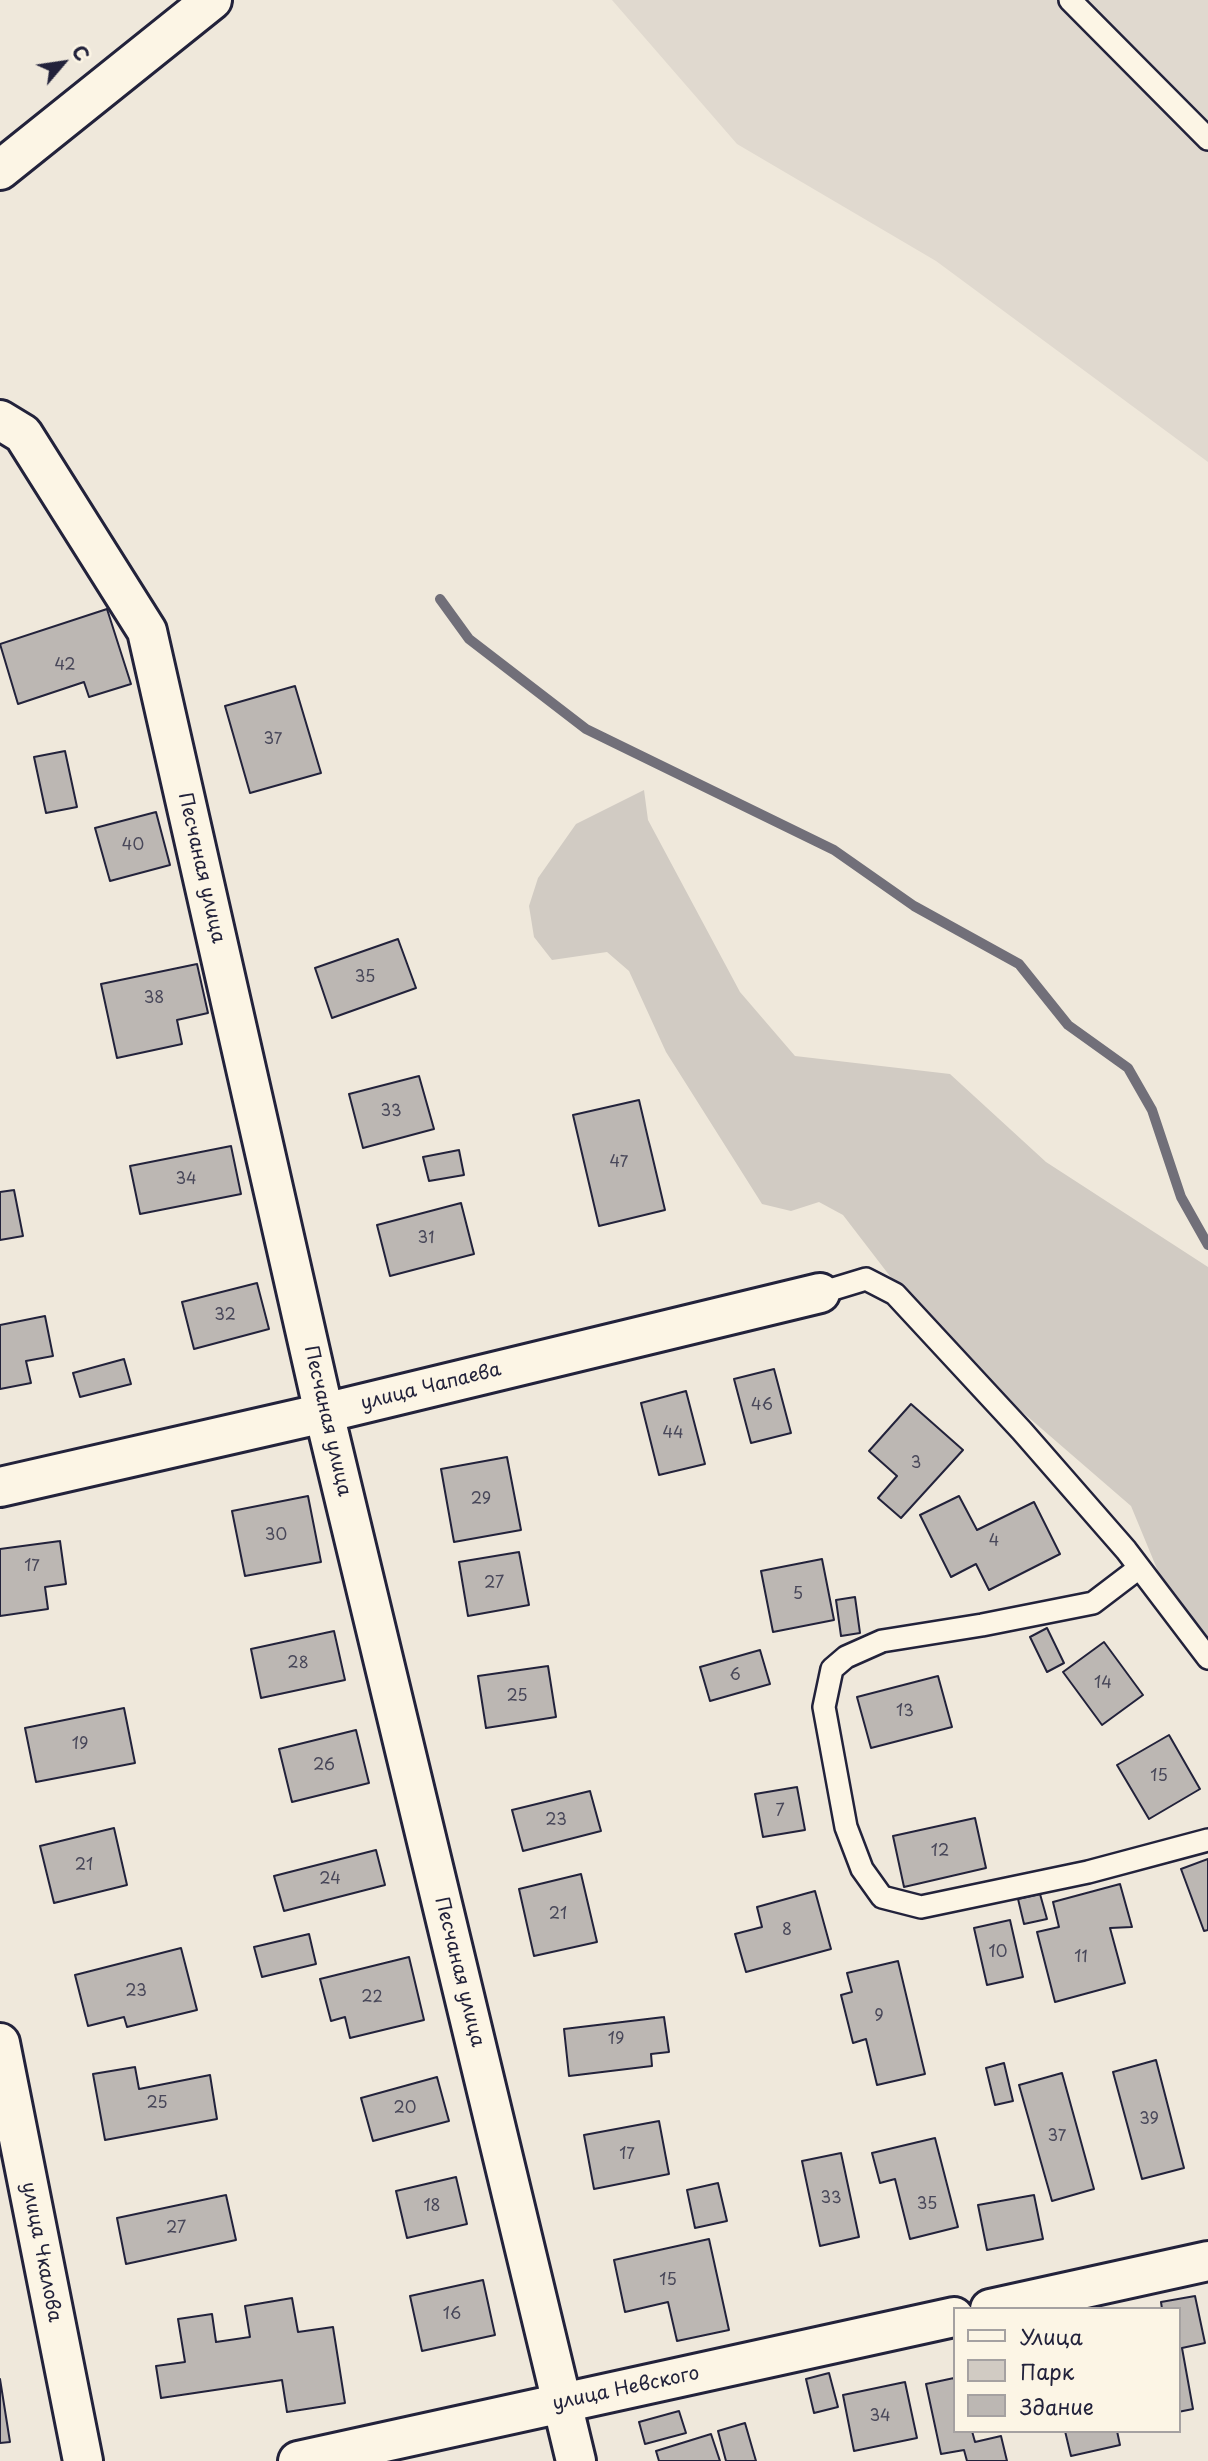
<!DOCTYPE html>
<html>
<head>
<meta charset="utf-8">
<style>
	body { margin:0 }
	#map { position:relative; width:1208px; height:2461px; overflow:hidden; background:#efe8db; font-family:"Playpen Sans",sans-serif }
	canvas { display:block }
	.legend { position:absolute; left:953px; top:2307px; width:228px; height:126px; box-sizing:border-box; background:#fcf5e5; border:2px solid #a5a1a1; margin:0; padding:9px 12px; list-style:none; font-size:21px; color:#22223b }
	.legend li { display:flex; align-items:center; gap:14px; height:35px }
	.legend b { width:35px; border:2px solid #a5a1a1 }
	.north { position:absolute; left:28px; top:28px; width:70px; height:70px; -webkit-text-stroke:5px #fcf5e5; paint-order:stroke; rotate:61deg; font-size:19px; font-weight:700; line-height:28px; text-align:center; color:#22223b }
	.north::after { content:''; display:block; margin:auto; width:24px; height:32px; background:#22223b; clip-path:polygon(50% 0,100% 100%,50% 72%,0 100%) }
</style>
</head>
<body>
<div id="map">
<canvas width="1208" height="2461"></canvas>
<ul class="legend">
<li><b style="height:9px;background:#fcf5e5"></b>Улица</li>
<li><b style="height:19px;background:#d1cbc3"></b>Парк</li>
<li><b style="height:19px;background:#bcb7b3"></b>Здание</li>
</ul>
<div class="north">С</div>
</div>
<script>
const ctx = document.querySelector('canvas').getContext('2d');
ctx.lineJoin = 'round';
function fill(path, color) { ctx.fillStyle = color; ctx.fill(path, 'evenodd'); }
const toPath = rows => new Path2D(rows.map(r => 'M' + r).join(''));
function stroke(path, color, width, dash) { ctx.strokeStyle = color; ctx.lineWidth = width; ctx.lineCap = dash ? 'butt' : 'round'; ctx.setLineDash(dash || []); ctx.stroke(path); }
function drawText(font, color, halo, rows, align = 'center') {
  ctx.font = font + ' "Playpen Sans",sans-serif'; ctx.lineWidth = 7; ctx.setLineDash([]); ctx.textBaseline = 'middle'; ctx.strokeStyle = halo; ctx.fillStyle = color; for (const [text, x, y, turn = 0] of rows) {
    ctx.save(); ctx.translate(x, y); ctx.rotate((+turn || 0) * Math.PI / 180); ctx.textAlign = isNaN(turn) ? turn : align; if (halo) ctx.strokeText(text, 0, 0); ctx.fillText(text, 0, 0); ctx.restore();
  }
}
fill(toPath([
	[612,0,1208,0,1208,462,936,261,737,144]
]), '#e0d9cf');
fill(toPath([
	[644,790,648,820,740,992,795,1056,950,1074,1046,1162,1208,1267,1208,1672,1179,1622,1131,1506,939,1340,843,1215,819,1202,791,1211,762,1204,666,1052,629,971,607,952,552,960,534,937,529,906,538,878,576,824]
]), '#d1cbc3');
stroke(toPath([
	[440,599,469,639,586,729,834,850,914,906,1019,964,1068,1025,1128,1068,1152,1110,1181,1197,1208,1245]
]), '#716f79', 10);
const building = toPath([
	[107,609,131,684,89,697,84,682,18,704,0,644,107,609],
	[295,686,321,773,250,793,225,706,295,686],
	[65,751,77,807,46,813,34,757,65,751],
	[156,812,170,865,110,881,95,828,156,812],
	[398,939,416,988,332,1018,315,968,398,939],
	[197,964,208,1013,177,1020,182,1044,117,1058,101,984,197,964],
	[419,1076,434,1129,363,1148,349,1094,419,1076],
	[639,1100,665,1210,599,1226,573,1115,639,1100],
	[231,1146,241,1194,140,1214,130,1166,231,1146],
	[459,1150,464,1175,429,1181,423,1157,459,1150],
	[14,1190,23,1236,0,1240,0,1192,14,1190],
	[461,1203,474,1254,390,1276,377,1225,461,1203],
	[257,1283,269,1329,194,1349,182,1302,257,1283],
	[45,1316,53,1356,26,1361,31,1383,0,1389,0,1325,45,1316],
	[124,1359,131,1384,80,1397,73,1373,124,1359],
	[774,1369,791,1433,751,1443,734,1379,774,1369],
	[686,1391,705,1464,659,1475,641,1403,686,1391],
	[911,1404,963,1450,901,1518,878,1498,897,1476,869,1451,911,1404],
	[507,1457,521,1530,454,1542,441,1469,507,1457],
	[308,1496,321,1562,245,1576,232,1511,308,1496],
	[959,1496,977,1530,1034,1502,1060,1554,989,1590,976,1564,951,1577,920,1515,959,1496],
	[60,1541,66,1584,45,1587,48,1609,0,1616,0,1549,60,1541],
	[519,1552,529,1605,468,1616,459,1562,519,1552],
	[822,1559,834,1620,773,1632,761,1571,822,1559],
	[855,1597,860,1633,841,1636,836,1600,855,1597],
	[1047,1628,1064,1663,1047,1672,1030,1637,1047,1628],
	[334,1631,345,1680,261,1698,251,1649,334,1631],
	[1104,1642,1143,1695,1102,1725,1063,1672,1104,1642],
	[760,1650,770,1684,710,1701,700,1667,760,1650],
	[548,1666,556,1717,486,1728,478,1676,548,1666],
	[938,1676,952,1727,871,1748,857,1697,938,1676],
	[124,1708,135,1763,36,1782,25,1728,124,1708],
	[356,1730,369,1783,292,1802,279,1749,356,1730],
	[1169,1735,1200,1789,1149,1819,1117,1765,1169,1735],
	[797,1787,805,1830,763,1837,755,1794,797,1787],
	[590,1791,601,1831,523,1851,512,1810,590,1791],
	[975,1818,986,1868,904,1887,893,1836,975,1818],
	[114,1828,127,1885,54,1903,40,1846,114,1828],
	[376,1850,385,1885,284,1911,274,1876,376,1850],
	[1208,1859,1208,1930,1204,1931,1181,1869,1208,1859],
	[581,1874,597,1942,534,1956,519,1889,581,1874],
	[1120,1884,1132,1927,1110,1928,1125,1983,1055,2002,1037,1932,1059,1927,1053,1902,1120,1884],
	[815,1891,831,1949,746,1972,735,1934,762,1927,757,1907,815,1891],
	[1040,1894,1047,1919,1024,1924,1018,1899,1040,1894],
	[1010,1920,1023,1977,987,1985,974,1928,1010,1920],
	[309,1934,316,1964,262,1977,254,1947,309,1934],
	[181,1948,197,2010,127,2027,124,2017,88,2026,75,1975,181,1948],
	[409,1957,424,2020,350,2038,345,2017,331,2021,320,1979,409,1957],
	[898,1961,925,2074,877,2085,866,2039,853,2043,841,1995,852,1992,847,1973,898,1961],
	[664,2017,669,2052,651,2054,652,2066,569,2076,564,2029,664,2017],
	[1156,2060,1184,2168,1142,2179,1113,2072,1156,2060],
	[1004,2063,1013,2101,995,2105,986,2068,1004,2063],
	[135,2067,139,2089,210,2075,217,2119,105,2140,93,2074,135,2067],
	[1062,2073,1094,2189,1052,2201,1019,2085,1062,2073],
	[437,2077,449,2121,373,2141,361,2098,437,2077],
	[659,2121,669,2174,594,2189,584,2135,659,2121],
	[935,2138,958,2227,910,2239,895,2179,880,2183,872,2153,935,2138],
	[841,2153,859,2237,820,2246,802,2161,841,2153],
	[456,2177,467,2224,407,2238,396,2191,456,2177],
	[718,2183,727,2221,695,2228,687,2190,718,2183],
	[226,2195,236,2240,126,2264,117,2218,226,2195],
	[1034,2195,1043,2239,987,2250,978,2205,1034,2195],
	[709,2239,729,2330,677,2341,668,2302,625,2312,614,2260,709,2239],
	[483,2280,495,2335,422,2351,410,2296,483,2280],
	[1195,2296,1205,2343,1182,2348,1193,2409,1178,2412,1178,2309,1162,2309,1161,2302,1195,2296],
	[292,2298,298,2332,333,2327,345,2403,287,2412,282,2380,161,2398,156,2366,185,2362,178,2319,212,2314,216,2342,250,2337,245,2306,292,2298],
	[829,2373,838,2407,814,2413,806,2379,829,2373],
	[954,2378,954,2431,972,2431,975,2442,1001,2436,1007,2461,967,2461,964,2450,941,2454,926,2384,954,2378],
	[0,2379,10,2442,0,2443,0,2379],
	[905,2382,917,2438,854,2451,843,2395,905,2382],
	[679,2411,686,2433,645,2444,639,2422,679,2411],
	[745,2423,756,2461,726,2461,718,2431,745,2423],
	[1065,2431,1117,2431,1120,2445,1071,2456,1065,2431],
	[711,2434,720,2461,659,2461,656,2451,711,2434]
]);
fill(building, '#bcb7b3');
stroke(building, '#22223b', 2);
const lane = toPath([
	[1070,0,1208,139],
	[820,1293,866,1279,895,1294,1022,1431,1126,1550,1208,1658],
	[1139,1568,1093,1603,982,1625,882,1641,846,1657,832,1669,824,1707,846,1827,862,1869,882,1897,921,1907,1088,1872,1208,1840]
]);
const street = toPath([
	[0,420,23,434,147,631,324,1413,576,2461],
	[0,1487,324,1413,820,1293],
	[0,2043,83,2461],
	[990,2309,1208,2261],
	[298,2461,954,2317]
]);
const secondary = toPath([
	[0,170,212,0]
]);
stroke(lane, '#22223b', 26);
stroke(street, '#22223b', 44);
stroke(secondary, '#22223b', 44);
stroke(lane, '#fcf5e5', 21);
stroke(street, '#fcf5e5', 38);
stroke(secondary, '#fcf5e5', 38);
drawText('16px', '#484759', null, [
	["42",65,666],
	["37",273,740],
	["40",133,846],
	["35",365,978],
	["38",154,999],
	["33",391,1112],
	["47",619,1163],
	["34",186,1180],
	["31",426,1239],
	["32",225,1316],
	["46",762,1406],
	["44",673,1434],
	["3",916,1464],
	["29",481,1500],
	["30",276,1536],
	["4",994,1542],
	["17",32,1567],
	["27",494,1584],
	["5",798,1595],
	["28",298,1664],
	["6",735,1676],
	["14",1103,1684],
	["25",517,1697],
	["13",905,1712],
	["19",80,1745],
	["26",324,1766],
	["15",1159,1777],
	["7",780,1812],
	["23",556,1821],
	["12",940,1852],
	["21",84,1866],
	["24",330,1880],
	["21",558,1915],
	["8",787,1931],
	["10",998,1953],
	["11",1081,1958],
	["23",136,1992],
	["22",372,1998],
	["9",879,2017],
	["19",616,2040],
	["25",157,2104],
	["20",405,2109],
	["39",1149,2120],
	["37",1057,2137],
	["17",627,2155],
	["33",831,2199],
	["35",927,2205],
	["18",432,2207],
	["27",176,2229],
	["15",668,2281],
	["16",452,2315],
	["34",880,2417]
]);
drawText('19px', '#22223b', '#fcf5e5', [
	["Песчаная улица",201,868,77],
	["улица Чапаева",431,1387,-14],
	["Песчаная улица",327,1421,77],
	["Песчаная улица",459,1972,76],
	["улица Чкалова",41,2252,79],
	["улица Невского",626,2389,-12]
]);
</script>
</body>
</html>
